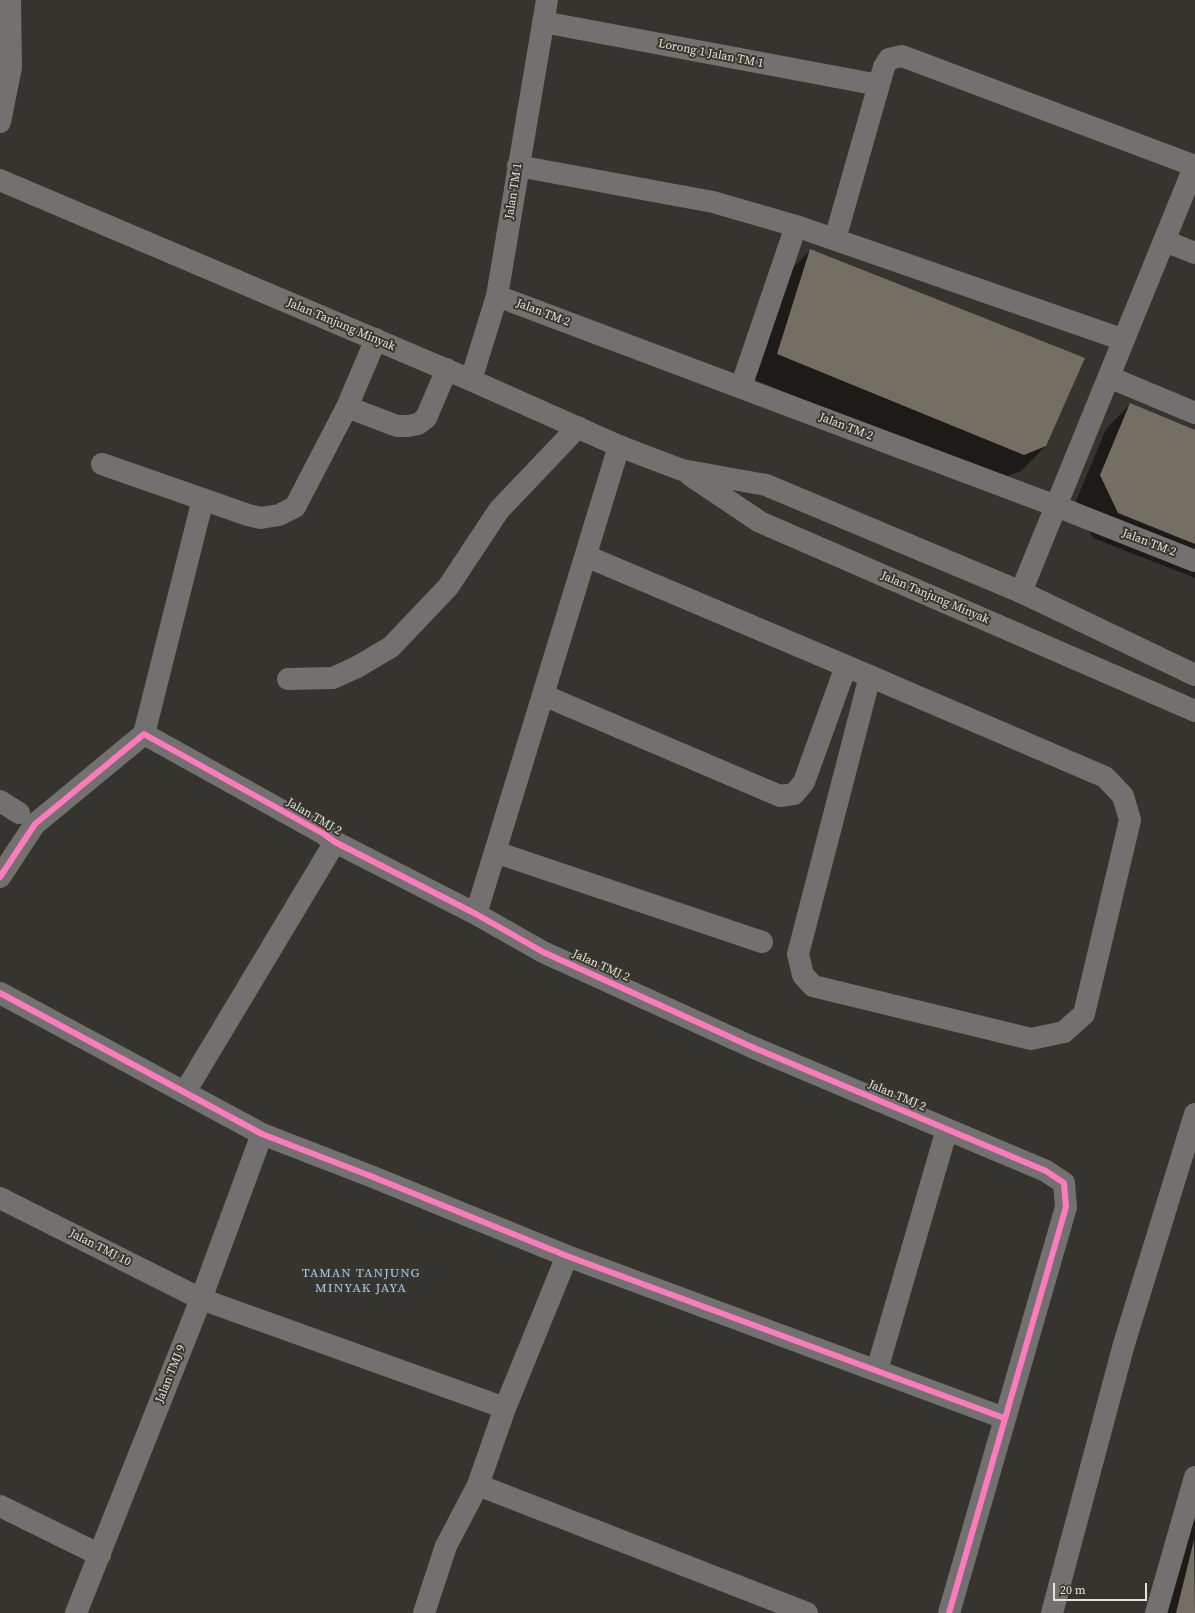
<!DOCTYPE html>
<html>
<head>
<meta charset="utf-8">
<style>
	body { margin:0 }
	#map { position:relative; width:1195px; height:1613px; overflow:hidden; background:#36342e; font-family:"Source Serif 4",serif }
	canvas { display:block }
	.scale { position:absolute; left:1053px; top:1583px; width:94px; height:18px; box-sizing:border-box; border:2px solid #e5e3dc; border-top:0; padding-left:5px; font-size:12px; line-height:14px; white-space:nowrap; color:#e5e3dc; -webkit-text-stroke:3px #39362b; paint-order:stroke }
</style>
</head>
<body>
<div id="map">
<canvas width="1195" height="1613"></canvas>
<div class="scale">20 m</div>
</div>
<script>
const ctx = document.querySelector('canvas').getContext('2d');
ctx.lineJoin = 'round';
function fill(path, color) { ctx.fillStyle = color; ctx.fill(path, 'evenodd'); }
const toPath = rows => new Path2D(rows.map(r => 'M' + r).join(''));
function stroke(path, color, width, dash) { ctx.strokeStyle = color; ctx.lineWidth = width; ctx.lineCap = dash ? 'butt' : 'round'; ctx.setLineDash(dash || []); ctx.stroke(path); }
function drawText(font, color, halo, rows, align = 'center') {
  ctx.font = font + ' "Source Serif 4",serif'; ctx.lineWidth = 4; ctx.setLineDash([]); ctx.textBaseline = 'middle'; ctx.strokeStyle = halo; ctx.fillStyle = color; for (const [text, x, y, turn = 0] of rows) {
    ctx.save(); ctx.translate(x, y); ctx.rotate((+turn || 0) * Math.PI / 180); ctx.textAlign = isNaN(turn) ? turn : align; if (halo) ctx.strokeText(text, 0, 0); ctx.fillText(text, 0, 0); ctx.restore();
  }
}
fill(toPath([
	[810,250,1046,446,1021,471,999,479,753,379,786,275],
	[1130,404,1195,431,1195,578,1093,538,1076,501,1106,429],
	[1195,1470,1195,1613,1158,1613]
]), '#0007');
fill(toPath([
	[810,249,1085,358,1046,446,1024,455,777,354],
	[1130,403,1195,430,1195,544,1118,513,1100,475],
	[1194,1540,1195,1613,1176,1613]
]), '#736f63');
stroke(toPath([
	[543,22,879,85],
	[0,122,11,67,10,0],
	[518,166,713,202,796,226,1124,340],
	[835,239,884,67,889,59,902,56,1195,166],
	[1165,241,1195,253],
	[497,296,1056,506,1195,561],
	[1109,377,1195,413],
	[471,380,497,296,547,0],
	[741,387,796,226],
	[347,407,376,339],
	[102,464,248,515,261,518,279,515,295,507,347,407,397,426,408,426,418,424,426,418,447,369],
	[586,556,846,666,1105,777,1123,796,1130,820,1084,1014,1064,1032,1031,1039,813,986,803,975,798,954,870,676],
	[1021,592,1195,165],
	[288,679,333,678,357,667,391,647,448,587,499,510,578,427],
	[543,695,780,796,794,794,804,782,846,666],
	[144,734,324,834,335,842,476,914,543,952,752,1047,1046,1171,1064,1183,1066,1207,949,1613],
	[0,801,19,813],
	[495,852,762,942],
	[0,877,35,824,144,734,203,499],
	[476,914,619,446],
	[0,993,262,1134,373,1177,567,1256,1004,1418],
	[185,1092,335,842],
	[0,1198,201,1299,505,1408],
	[877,1370,947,1129],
	[478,1485,807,1613],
	[0,1506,100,1555],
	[76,1613,201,1299,262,1134],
	[424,1613,446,1546,478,1485,505,1408,567,1256],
	[1052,1613,1124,1344,1195,1114],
	[1156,1613,1195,1477]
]), '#72716f', 22);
stroke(toPath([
	[0,180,471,380,619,446,682,470,766,485,1021,592,1195,675],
	[690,475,760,522,1195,711]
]), '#72716e', 22);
stroke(toPath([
	[0,877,35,824,144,734,324,834,335,842,476,914,543,952,752,1047,1046,1171,1064,1183,1066,1207,949,1613],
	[0,993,262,1134,373,1177,567,1256,1004,1418]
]), '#fd7abc', 6);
drawText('12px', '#e5e3dc', '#39362b', [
	["Lorong 1 Jalan TM 1",711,54,11],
	["Jalan TM 1",514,191,-81],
	["Jalan TM 2",543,313,21],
	["Jalan Tanjung Minyak",341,325,23],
	["Jalan TM 2",846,427,21],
	["Jalan TM 2",1149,543,21],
	["Jalan Tanjung Minyak",935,598,23],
	["Jalan TMJ 2",314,817,30],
	["Jalan TMJ 2",601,966,24],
	["Jalan TMJ 2",897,1096,23],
	["Jalan TMJ 10",100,1248,27],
	["Jalan TMJ 9",171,1374,-68]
]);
ctx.letterSpacing = '1px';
drawText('13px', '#9dccf9', '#39362b', [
	["TAMAN TANJUNG",361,1274],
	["MINYAK JAYA",361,1289]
]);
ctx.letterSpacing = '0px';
</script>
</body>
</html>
